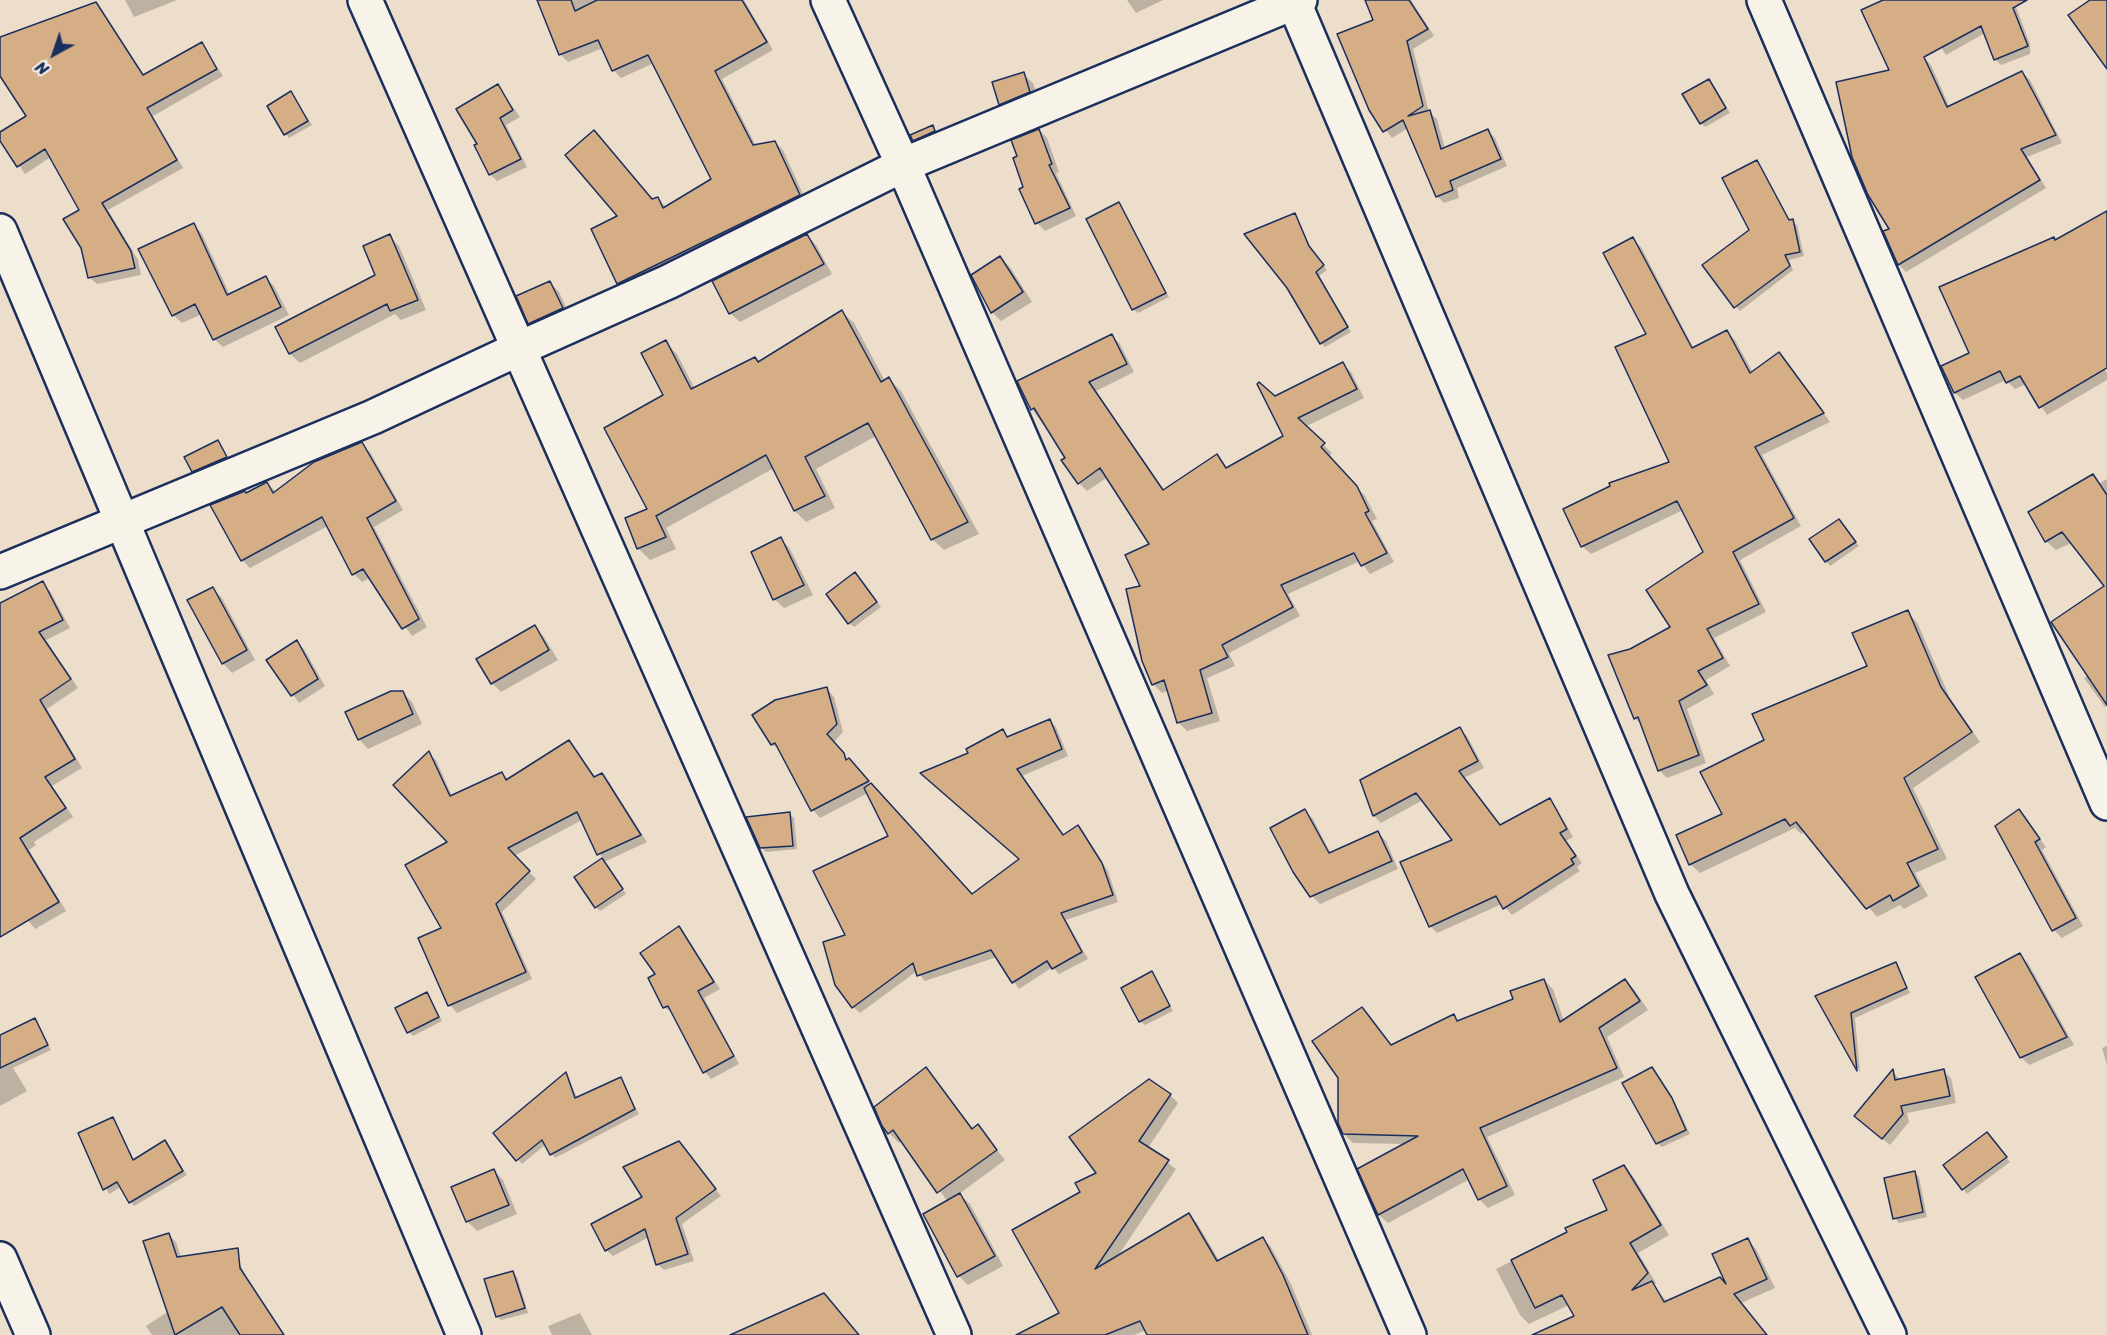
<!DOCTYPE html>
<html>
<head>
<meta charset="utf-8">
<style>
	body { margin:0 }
	#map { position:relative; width:2107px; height:1335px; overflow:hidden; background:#eddecb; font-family:Sriracha,sans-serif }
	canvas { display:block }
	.north { position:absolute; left:24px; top:24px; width:60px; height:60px; -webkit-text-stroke:4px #f7f3e8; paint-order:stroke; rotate:220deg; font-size:16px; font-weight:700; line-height:24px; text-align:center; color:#1b2f5e }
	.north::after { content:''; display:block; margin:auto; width:21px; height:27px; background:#1b2f5e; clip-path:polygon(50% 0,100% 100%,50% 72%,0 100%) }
</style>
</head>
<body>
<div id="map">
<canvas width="2107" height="1335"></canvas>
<div class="north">N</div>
</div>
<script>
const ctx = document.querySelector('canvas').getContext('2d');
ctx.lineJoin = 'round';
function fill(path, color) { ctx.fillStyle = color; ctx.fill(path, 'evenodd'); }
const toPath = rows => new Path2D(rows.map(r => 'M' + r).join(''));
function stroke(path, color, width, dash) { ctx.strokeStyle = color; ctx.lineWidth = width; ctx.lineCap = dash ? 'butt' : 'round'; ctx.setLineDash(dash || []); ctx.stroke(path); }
fill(toPath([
	[125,0,177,0,134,17],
	[538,0,744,0,773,50,722,79,756,146,775,142,783,150,807,203,626,291,618,284,653,201,658,199,666,207,713,179,654,63,621,78,613,70,603,48,568,62,560,54],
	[1127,0,1163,0,1136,13],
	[1386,0,1411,0,1434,36,1413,49,1429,112,1437,119,1445,149,1488,131,1495,138,1507,166,1457,188,1459,198,1444,203,1437,196,1408,128,1392,138,1370,110,1375,21],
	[1910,0,2010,1,2016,7,2030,44,2030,54,2001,65,1995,59,1985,33,1946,55],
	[95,4,144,75,202,44,223,76,153,116,183,168,108,210,138,260,141,275,97,284,89,277,82,214,51,157,25,174,0,138,0,134,28,116,0,74,0,39],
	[1923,57,1931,65,1950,108,2022,72,2030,80,2062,143,2027,157,2046,188,1906,272,1899,265,1885,232,1891,229,1909,67],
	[1023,74,1033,83,1039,101,1010,113,1001,104],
	[1709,81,1730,113,1705,127,1701,123],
	[498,86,520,117,506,125,527,167,497,181,490,174,479,144],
	[291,93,312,125,289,138,285,134],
	[932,127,942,136,923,149,914,140],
	[1039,130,1047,138,1059,172,1056,173,1076,216,1045,231,1037,223,1021,190,1025,188,1018,157],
	[1757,161,1790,221,1797,225,1804,256,1789,260,1793,270,1740,311,1736,307,1751,230],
	[1119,204,1169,297,1138,313,1133,309],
	[1294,214,1313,252,1327,270,1319,276,1351,332,1325,347,1321,343],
	[194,225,202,234,230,295,265,278,274,286,289,315,223,347,214,339,202,314,182,323,173,315],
	[807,235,816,245,832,274,740,322,730,313],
	[389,236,399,246,426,310,401,320,395,314,300,363,290,354,277,328,377,276],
	[1632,239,1641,247,1694,349,1727,332,1735,340,1753,373,1787,362,1830,422,1762,455,1801,526,1740,560,1766,612,1714,638,1730,666,1706,680,1714,694,1687,709,1706,763,1667,778,1659,770,1642,725,1635,718,1630,651,1672,628,1705,553,1683,510,1591,554,1582,546,1671,462],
	[2037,257,2107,373,2107,380,2047,415,2026,384,2015,389,2006,380,1963,400,1955,393,1943,367,1971,354],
	[1000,258,1010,267,1032,302,1001,321,992,312],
	[549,282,559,292,571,318,539,332,530,323],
	[842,312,854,323,885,381,889,379,901,391,979,534,944,550,932,539,876,436,816,469,835,508,806,522,795,511,774,468,666,528,676,549,650,560,638,548,649,509,665,395,665,342,677,354,695,389,759,363],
	[1112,336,1120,344,1134,372,1096,391,1164,490,1217,456,1228,469,1285,437,1274,398,1343,364,1351,372,1364,398,1305,427,1332,453,1328,457,1365,496,1377,519,1372,521,1394,562,1370,574,1360,561,1288,594,1300,616,1229,653,1235,666,1207,678,1220,721,1187,731,1179,723,1169,690,1162,693,1153,684,1142,587,1152,544,1108,477,1087,491,1079,483,1067,458,1032,409],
	[218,442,231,462,198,475,193,471],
	[361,444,370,452,403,510,374,527,427,627,412,636,370,578,362,582,354,574,328,526,250,568,242,560,246,494,267,483,276,492],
	[2093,475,2100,483,2107,479,2107,527,2056,550,2046,541],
	[1839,521,1859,546,1830,566,1811,540],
	[781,539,790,549,813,595,784,608,774,599],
	[860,579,881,607,854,627,849,623],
	[42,583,50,591,70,628,46,640,78,688,47,709,82,768,52,786,73,817,34,842,36,845,29,850,66,911,35,929,0,885,0,605],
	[2107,586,2107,706,2105,707,2084,678,2088,675],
	[212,588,222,598,255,660,232,673,223,663],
	[1907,612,1917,622,1950,698,1980,742,1913,788,1947,859,1915,873,1928,896,1904,909,1900,905,1877,917,1805,831,1801,834,1795,828,1700,873,1690,864,1724,815,1766,741,1869,666],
	[534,627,544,637,558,660,501,692,492,683],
	[296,642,304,649,325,686,299,703,269,660],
	[827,689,834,697,843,732,833,743,972,896,1021,860,970,753,1003,731,1009,738,1049,721,1056,727,1068,756,1022,776,1064,836,1078,827,1108,871,1118,902,1066,920,1088,959,1059,974,1053,967,1019,989,997,957,925,981,917,971,860,1013,853,1007,836,984,847,936,890,837,868,793,820,818,813,810,781,751,772,744],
	[402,692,412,702,422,724,368,749,359,739],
	[1460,729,1467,736,1484,768,1464,778,1501,826,1549,800,1556,807,1573,837,1566,841,1582,863,1577,867,1580,871,1512,915,1502,904,1437,933,1430,926,1454,840,1423,800,1381,823,1374,816,1361,781],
	[569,742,596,778,602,774,609,782,647,842,604,862,626,894,600,911,596,907,603,859,582,820,514,856,536,879,502,912,532,979,457,1013,450,1005,420,938,443,929,449,842,429,754,436,760,452,796,502,773,509,780],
	[1305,811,1313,819,1331,854,1378,833,1386,841,1398,869,1320,904,1312,896],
	[2019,811,2046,847,2042,850,2083,926,2062,938,2054,930,1997,826],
	[789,814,794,818,797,849,766,852,761,847],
	[679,928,720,989,704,998,739,1064,711,1079,705,1072,673,1013,664,1007,657,975],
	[2020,955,2028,963,2074,1045,2029,1065,2021,1057],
	[1895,963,1910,993,1855,1018,1860,1072,1817,996],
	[1151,973,1173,1011,1145,1025,1140,1021],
	[1544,980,1553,989,1564,1021,1625,981,1634,989,1648,1010,1607,1037,1624,1077,1487,1137,1515,1195,1488,1208,1479,1199,1470,1179,1388,1223,1379,1215,1359,1169,1406,1144,1353,1143,1344,1134,1361,1009,1392,1046,1454,1016,1459,1022,1514,1000],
	[426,994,442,1021,413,1036,409,1032],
	[35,1020,51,1050,13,1068,27,1091,0,1106,0,1036],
	[2107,1046,2107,1065,2102,1048],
	[926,1069,974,1130,978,1126,1005,1160,959,1194,970,1204,1003,1266,968,1285,959,1276,948,1202,902,1140,899,1143,889,1133,876,1107],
	[1943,1071,1951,1078,1956,1103,1907,1113,1909,1122,1890,1145,1864,1123,1893,1072,1900,1080],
	[566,1074,578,1099,621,1079,639,1114,555,1158,546,1144,522,1164,495,1133],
	[1656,1074,1676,1104,1690,1134,1662,1147,1657,1143],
	[1170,1095,1178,1103,1148,1148,1176,1169,1116,1259,1188,1215,1197,1223,1220,1262,1263,1238,1271,1247,1291,1284,1312,1335,1155,1335,1152,1328,1134,1335,1019,1335,1061,1314,1082,1193],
	[113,1118,134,1160,165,1142,187,1175,134,1206,121,1187,109,1194,80,1134],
	[1991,1138,2010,1162,1967,1194,1946,1165],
	[679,1143,721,1196,682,1224,694,1261,664,1270,657,1264,649,1237,613,1256,606,1250,644,1198],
	[1624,1167,1633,1176,1669,1235,1638,1253,1656,1283,1654,1285,1667,1302,1729,1288,1747,1240,1756,1249,1775,1288,1741,1303,1767,1335,1586,1335,1569,1305,1529,1324,1520,1315,1496,1269,1609,1211],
	[494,1171,503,1180,517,1214,477,1231,467,1221],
	[1914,1173,1919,1177,1927,1217,1899,1223,1895,1218],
	[168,1234,176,1242,181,1257,237,1258,275,1335,152,1335,146,1326,169,1311],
	[513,1272,517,1277,528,1313,501,1320,497,1316],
	[580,1313,592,1335,552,1335,548,1326]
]), '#0003');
const building = toPath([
	[537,0,571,0,575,11,597,0,742,0,767,42,715,71,753,145,775,141,800,195,617,284,591,229,617,216,565,155,594,130,652,199,658,197,663,208,711,179,648,55,612,71,598,40,559,55,537,0],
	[1365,0,1409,0,1428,29,1407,41,1423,106,1408,116,1430,110,1441,149,1488,129,1501,159,1450,181,1453,190,1436,197,1403,120,1383,132,1369,110,1337,34,1373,20,1365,0],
	[1883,0,2027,0,2013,8,2028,46,1994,60,1981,26,1924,57,1947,107,2022,71,2056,135,2021,149,2040,180,1898,265,1883,231,1889,229,1868,195,1852,157,1836,82,1889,70,1861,10,1883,0],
	[2090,0,2107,0,2107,69,2068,15,2090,0],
	[96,2,143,75,202,42,217,69,147,108,177,160,102,203,131,251,135,268,88,278,81,248,63,219,79,210,45,149,17,167,0,141,0,132,26,116,0,76,0,37,96,2],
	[1024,72,1030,92,999,105,992,82,1024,72],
	[1709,79,1726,108,1700,124,1682,94,1709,79],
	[498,84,513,110,500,118,521,159,489,175,474,145,477,144,456,109,498,84],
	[291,91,308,121,284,135,267,106,291,91],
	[933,125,935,131,913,141,910,135,933,125],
	[1039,129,1052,164,1049,165,1070,208,1035,224,1019,189,1023,187,1013,158,1017,156,1011,140,1039,129],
	[1757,160,1789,220,1793,219,1800,252,1785,255,1790,266,1734,308,1702,265,1749,230,1722,178,1757,160],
	[1119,202,1166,293,1132,310,1086,219,1119,202],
	[2107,211,2107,368,2039,408,2020,376,2006,383,2000,371,1954,393,1941,366,1969,353,1939,287,2054,237,2055,240,2107,211],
	[1295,213,1309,246,1324,265,1316,272,1348,327,1320,344,1287,288,1244,234,1295,213],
	[194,223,227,295,266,276,281,307,213,340,195,304,172,316,138,249,194,223],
	[390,234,418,300,390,311,387,304,289,354,275,327,375,275,363,246,390,234],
	[807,234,824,264,729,314,712,281,807,234],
	[1633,237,1692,348,1727,330,1750,373,1779,352,1824,413,1755,447,1794,518,1733,552,1759,604,1707,629,1723,658,1698,671,1707,685,1679,701,1699,755,1658,771,1638,717,1634,719,1608,655,1630,649,1670,627,1646,590,1703,552,1677,501,1581,547,1563,509,1610,486,1609,483,1669,462,1615,347,1646,334,1603,253,1633,237],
	[1000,256,1023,292,991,313,971,275,1000,256],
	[550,281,563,308,528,324,516,296,550,281],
	[842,310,881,382,889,377,968,522,931,540,868,423,805,457,825,496,794,511,766,455,656,516,666,537,637,549,625,518,647,509,604,428,663,395,641,353,666,340,691,389,755,357,758,362,842,310],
	[1112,334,1127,364,1089,382,1163,490,1217,454,1226,468,1283,436,1257,384,1259,382,1275,396,1343,362,1357,389,1298,418,1325,443,1321,447,1357,486,1369,511,1365,513,1387,553,1361,566,1354,553,1281,585,1293,607,1222,645,1228,657,1200,670,1212,713,1177,723,1164,680,1152,685,1142,661,1126,589,1140,586,1125,555,1149,544,1100,468,1078,484,1061,460,1065,458,1034,408,1031,410,1017,381,1112,334],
	[218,440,227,457,192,472,184,457,218,440],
	[362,442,396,501,367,518,419,619,402,629,363,569,352,575,322,517,241,561,210,505,245,491,246,493,267,482,273,493,314,462,362,442],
	[2093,474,2107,495,2107,705,2051,622,2104,586,2062,532,2045,542,2028,512,2093,474],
	[1839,519,1856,542,1825,562,1809,539,1839,519],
	[781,537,804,585,773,600,751,552,781,537],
	[855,572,877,602,848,624,826,594,855,572],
	[43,581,63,620,39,632,71,679,40,700,75,759,45,777,66,808,20,838,59,902,0,937,0,603,43,581],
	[213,587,247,650,222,664,187,600,213,587],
	[1908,610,1941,687,1972,732,1904,778,1938,849,1907,863,1919,886,1893,901,1890,895,1866,909,1796,822,1790,826,1785,819,1689,865,1676,835,1722,814,1700,772,1764,740,1752,714,1867,666,1852,633,1908,610],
	[535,625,549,650,491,684,476,659,535,625],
	[297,640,318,679,291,696,266,660,297,640],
	[827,687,837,724,827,734,844,753,846,760,849,758,869,781,811,811,775,743,771,745,752,715,775,700,827,687],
	[391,691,403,691,413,714,358,740,345,712,391,691],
	[1050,719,1062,749,1017,769,1063,835,1078,825,1102,863,1113,895,1061,913,1082,952,1052,969,1047,961,1012,983,991,950,917,976,913,963,852,1008,835,985,823,942,845,935,813,871,888,836,864,788,871,783,972,894,1019,859,920,773,968,753,966,749,1003,729,1007,737,1050,719],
	[1460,727,1478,761,1459,771,1500,825,1550,798,1567,829,1560,833,1576,856,1571,859,1574,864,1503,909,1496,896,1429,927,1400,862,1452,840,1416,793,1373,816,1360,780,1460,727],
	[569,740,594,777,602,773,641,835,597,855,577,812,508,848,530,871,496,904,526,972,448,1006,418,938,441,928,405,865,447,842,393,785,429,751,450,796,502,772,506,780,569,740],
	[1305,809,1329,853,1378,831,1392,861,1310,897,1293,872,1270,828,1305,809],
	[2019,809,2040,839,2035,842,2076,918,2052,931,1995,826,2019,809],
	[790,812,793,846,760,848,746,817,790,812],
	[602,858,623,889,595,908,574,877,602,858],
	[679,926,714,982,698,991,734,1056,703,1073,668,1006,663,1008,648,978,655,974,640,953,679,926],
	[2020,953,2067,1037,2020,1058,1975,977,2020,953],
	[1896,962,1907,988,1851,1013,1857,1071,1815,996,1896,962],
	[1152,971,1170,1006,1139,1022,1121,988,1152,971],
	[1544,979,1560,1022,1625,979,1640,1001,1599,1028,1617,1068,1480,1128,1507,1186,1478,1200,1463,1169,1378,1215,1357,1169,1418,1136,1343,1134,1338,1123,1338,1078,1312,1041,1362,1007,1391,1045,1454,1014,1457,1021,1513,999,1510,991,1544,979],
	[427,992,439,1017,407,1033,395,1008,427,992],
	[35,1018,48,1045,0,1068,0,1035,35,1018],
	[926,1067,972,1129,978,1124,997,1150,937,1193,893,1130,888,1134,882,1126,874,1107,926,1067],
	[1652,1067,1672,1098,1686,1130,1656,1144,1622,1083,1652,1067],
	[1893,1069,1895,1080,1944,1069,1950,1096,1901,1106,1903,1114,1882,1139,1854,1116,1893,1069],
	[566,1072,575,1098,621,1077,635,1109,550,1155,542,1140,516,1161,493,1133,566,1072],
	[1149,1079,1171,1094,1139,1141,1169,1160,1095,1269,1189,1213,1217,1261,1263,1237,1283,1275,1308,1335,1147,1335,1140,1321,1105,1335,1016,1335,1059,1313,1012,1230,1080,1192,1075,1183,1096,1173,1069,1137,1149,1079],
	[113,1117,133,1160,165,1140,183,1171,129,1203,117,1182,103,1190,78,1133,113,1117],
	[1987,1132,2007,1157,1962,1190,1943,1165,1987,1132],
	[679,1141,716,1189,676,1218,688,1254,656,1265,645,1229,605,1251,591,1224,642,1197,623,1167,679,1141],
	[1624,1165,1661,1225,1630,1243,1648,1273,1632,1290,1652,1281,1664,1302,1720,1277,1726,1284,1712,1254,1748,1238,1767,1279,1734,1294,1767,1335,1532,1335,1574,1316,1562,1295,1535,1308,1511,1260,1567,1232,1565,1228,1607,1210,1593,1180,1624,1165],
	[494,1169,509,1205,466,1222,451,1187,494,1169],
	[1915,1171,1923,1212,1893,1219,1884,1178,1915,1171],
	[960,1193,995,1256,957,1277,923,1214,960,1193],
	[169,1233,177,1257,238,1248,240,1268,284,1335,240,1335,222,1307,175,1335,143,1241,169,1233],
	[513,1271,525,1308,496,1317,484,1279,513,1271],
	[824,1293,859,1335,730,1335,824,1293]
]);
fill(building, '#d5ae86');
stroke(building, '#1b2f5e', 1.5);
const minor = toPath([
	[365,0,954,1335],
	[828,0,903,165,1409,1335],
	[1293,0,1672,894,1889,1335],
	[1764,0,2107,803],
	[0,231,464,1335],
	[0,572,373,417,518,349,668,282,903,165,1300,0],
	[0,1259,33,1335]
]);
stroke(minor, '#1b2f5e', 38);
stroke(minor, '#f7f3e8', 33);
</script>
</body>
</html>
